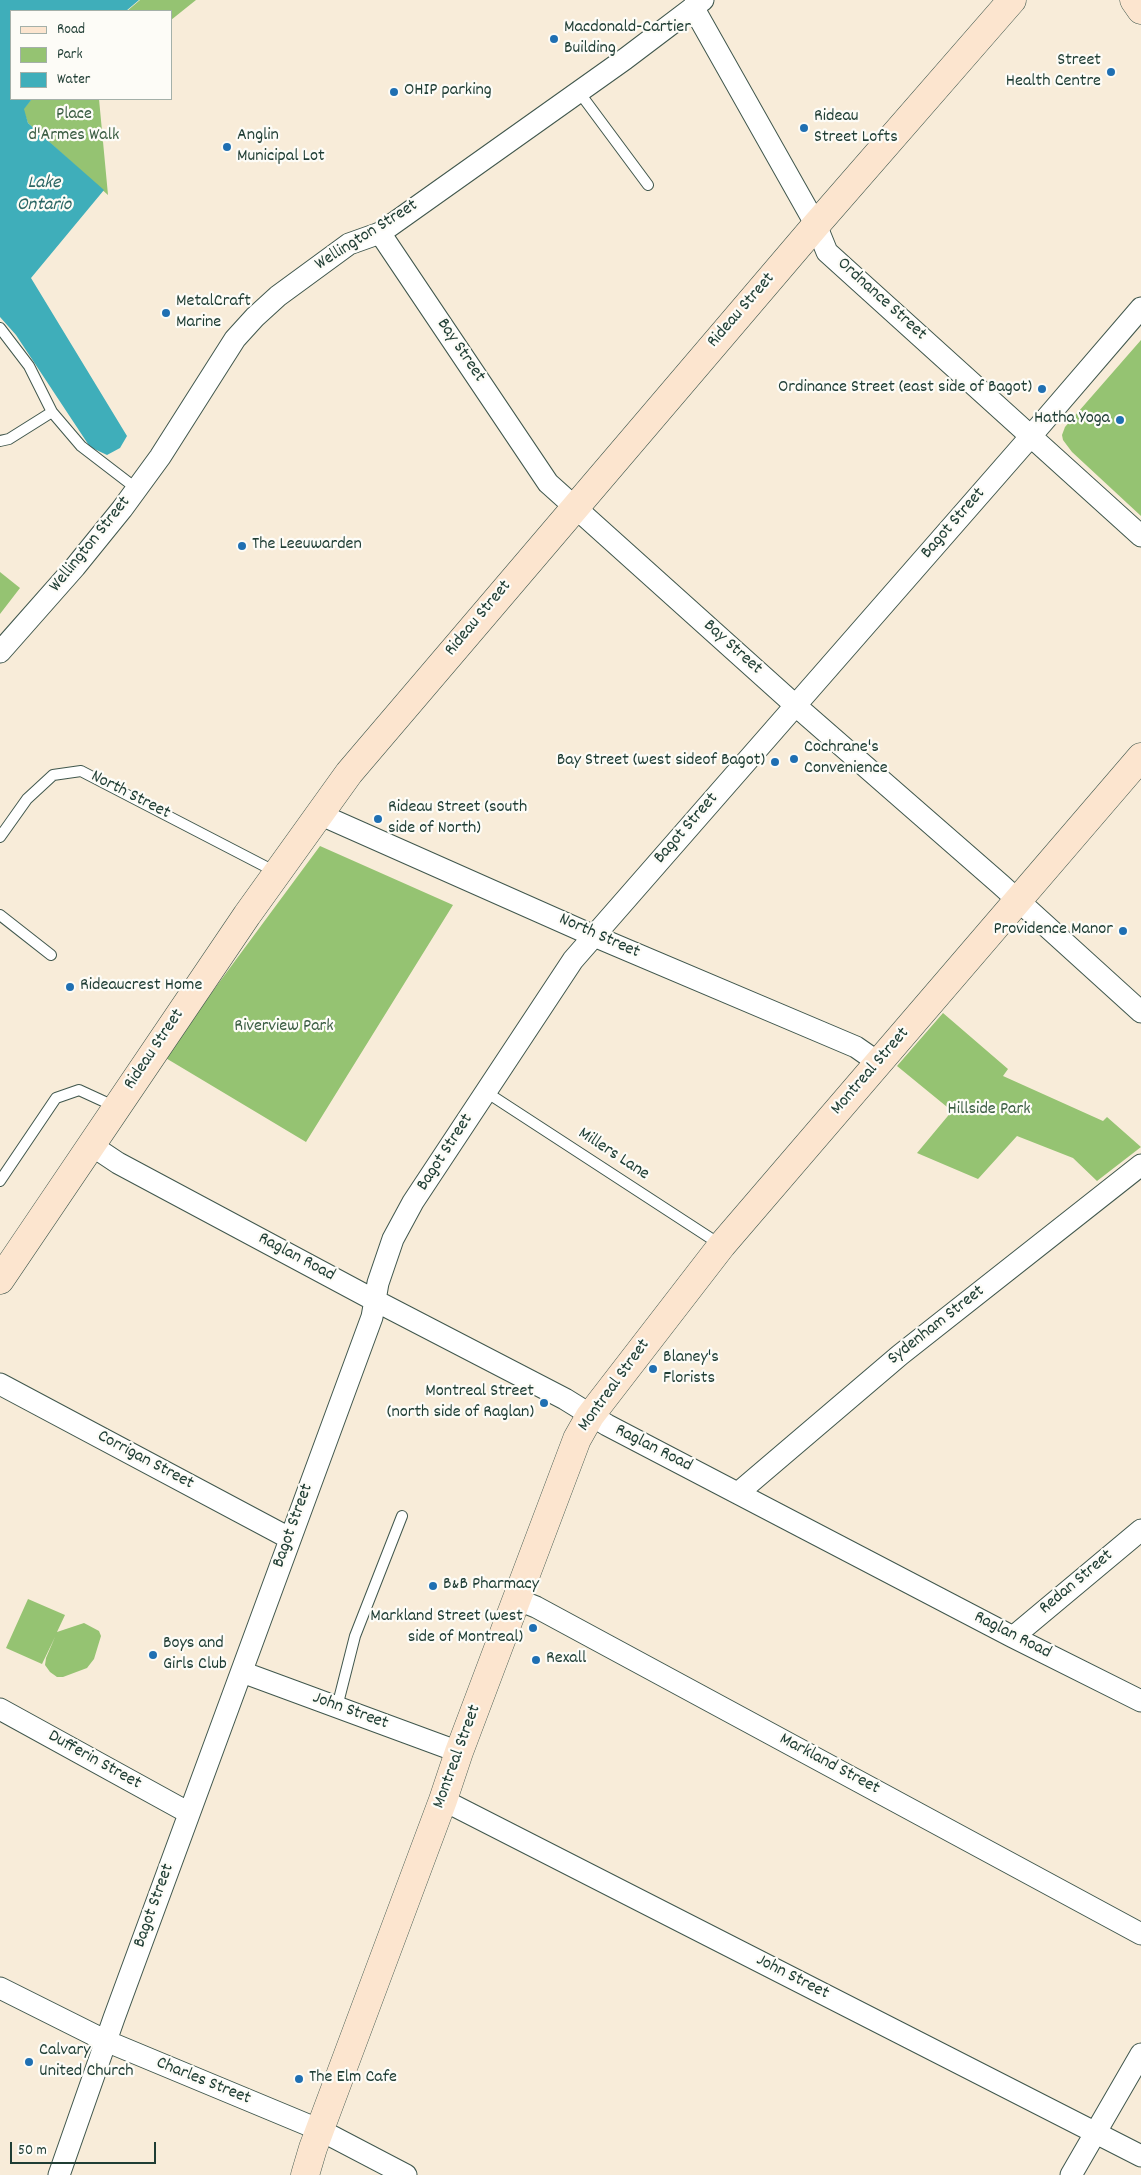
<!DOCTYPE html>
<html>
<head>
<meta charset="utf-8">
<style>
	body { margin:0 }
	#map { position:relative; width:1141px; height:2175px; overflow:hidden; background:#f8ecd9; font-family:Dekko,sans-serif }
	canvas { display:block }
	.legend { position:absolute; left:10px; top:10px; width:162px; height:90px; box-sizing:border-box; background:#fdfcf7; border:1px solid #a4b0a9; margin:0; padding:6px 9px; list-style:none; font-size:15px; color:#1f3d34 }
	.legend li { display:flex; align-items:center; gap:10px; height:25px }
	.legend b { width:25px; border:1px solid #a4b0a9 }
	.scale { position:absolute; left:10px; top:2142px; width:146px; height:22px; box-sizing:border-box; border:2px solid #1f3d34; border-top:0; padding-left:6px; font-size:15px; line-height:18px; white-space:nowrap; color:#1f3d34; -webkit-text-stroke:4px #fdfcf7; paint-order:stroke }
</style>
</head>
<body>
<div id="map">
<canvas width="1141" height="2175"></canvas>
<ul class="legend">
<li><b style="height:6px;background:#fce5cf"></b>Road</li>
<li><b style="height:14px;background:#95c372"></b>Park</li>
<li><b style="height:14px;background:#3faeba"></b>Water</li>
</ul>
<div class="scale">50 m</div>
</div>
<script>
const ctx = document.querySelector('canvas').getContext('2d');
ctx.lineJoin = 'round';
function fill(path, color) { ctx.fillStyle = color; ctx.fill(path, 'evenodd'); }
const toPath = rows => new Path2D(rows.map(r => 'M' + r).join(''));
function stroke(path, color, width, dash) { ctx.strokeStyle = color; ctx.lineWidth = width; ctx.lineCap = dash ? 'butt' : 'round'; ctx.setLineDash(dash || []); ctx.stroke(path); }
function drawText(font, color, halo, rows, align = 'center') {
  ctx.font = font + ' Dekko,sans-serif'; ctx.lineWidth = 4.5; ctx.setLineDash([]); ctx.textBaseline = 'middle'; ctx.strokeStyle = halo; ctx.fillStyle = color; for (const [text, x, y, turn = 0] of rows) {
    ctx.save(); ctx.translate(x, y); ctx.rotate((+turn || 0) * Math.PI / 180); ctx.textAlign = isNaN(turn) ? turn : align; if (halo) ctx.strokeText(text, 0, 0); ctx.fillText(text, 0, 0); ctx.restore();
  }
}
fill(toPath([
	[140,0,196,0,171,20,171,11,127,11],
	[32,99,99,99,108,195,28,123,23,109],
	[1141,340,1141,516,1072,452,1063,440,1062,435,1065,427],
	[0,572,20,588,0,614],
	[320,846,453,905,306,1142,164,1057],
	[943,1013,1008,1069,1003,1076,1103,1121,1107,1117,1141,1147,1097,1181,1073,1158,1017,1136,978,1179,917,1153,952,1111,897,1066],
	[28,1599,65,1615,57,1632,84,1623,99,1631,101,1636,94,1659,87,1668,63,1677,57,1677,50,1672,45,1665,46,1658,55,1637,42,1664,6,1648]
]), '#95c372');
fill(toPath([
	[0,0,139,0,126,11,11,11,11,99,32,99,24,109,28,123,104,190,31,278,127,436,120,448,107,455,90,447,16,335,0,317]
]), '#3faeba');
const lane = toPath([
	[579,92,648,185],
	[0,328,29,366,52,412,81,446,137,489],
	[0,441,9,439,52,412],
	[0,837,27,799,53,775,81,771,276,872],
	[0,915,51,955],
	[486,1092,721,1245],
	[0,1181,56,1098,79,1090,116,1107],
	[337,1707,355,1636,402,1516]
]);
const street = toPath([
	[693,7,816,225,827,252,1141,536],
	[380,233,548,483,795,705,1000,884,1141,1012],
	[0,652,75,567,122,509,160,457,235,339,255,317,278,296,349,244,380,233,625,59,703,0],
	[319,814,594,936,856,1047,879,1063],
	[91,1145,118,1163,374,1300,565,1399,607,1425,1013,1637,1141,1701],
	[0,1384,289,1538],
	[738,1493,900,1355,1141,1165],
	[516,1599,536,1607,1141,1934],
	[1013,1637,1141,1530],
	[242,1672,459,1752],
	[0,1709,189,1813],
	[443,1800,1141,2156],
	[0,1988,106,2041,320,2130,406,2175],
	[59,2175,114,2018,372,1317,378,1283,393,1239,413,1202,573,960,1031,436,1141,308],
	[1071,2175,1141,2054]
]);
const secondary = toPath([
	[1134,0,1141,10],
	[0,1280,247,915,349,773,816,225,1012,0],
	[305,2175,313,2148,443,1800,459,1752,577,1439,590,1416,722,1245,1141,757]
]);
stroke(lane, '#40574d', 12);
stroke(street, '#40574d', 23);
stroke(secondary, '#40574d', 29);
stroke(lane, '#fff', 10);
stroke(street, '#fff', 21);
stroke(secondary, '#fce5cf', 28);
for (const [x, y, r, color] of [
	[554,39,5,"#1f6fb2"],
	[1111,72,5,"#1f6fb2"],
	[394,92,5,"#1f6fb2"],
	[804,128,5,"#1f6fb2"],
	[227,147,5,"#1f6fb2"],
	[166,313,5,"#1f6fb2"],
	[1042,389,5,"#1f6fb2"],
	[1120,420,5,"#1f6fb2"],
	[242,546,5,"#1f6fb2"],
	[794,759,5,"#1f6fb2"],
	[775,762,5,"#1f6fb2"],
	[378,819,5,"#1f6fb2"],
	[1123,931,5,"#1f6fb2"],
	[70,987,5,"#1f6fb2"],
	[653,1369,5,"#1f6fb2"],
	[544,1403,5,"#1f6fb2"],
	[433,1586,5,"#1f6fb2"],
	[533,1628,5,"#1f6fb2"],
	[153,1655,5,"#1f6fb2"],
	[536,1660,5,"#1f6fb2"],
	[29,2062,5,"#1f6fb2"],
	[299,2079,5,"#1f6fb2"]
]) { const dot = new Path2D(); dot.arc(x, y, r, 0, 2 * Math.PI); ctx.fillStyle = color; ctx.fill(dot); stroke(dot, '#fdfcf7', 2); }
drawText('18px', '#1f3d34', '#fdfcf7', [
	["Macdonald-Cartier",564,29],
	["Building",564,50],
	["Street",1101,62,"right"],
	["Health Centre",1101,83,"right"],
	["OHIP parking",404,92],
	["Rideau",814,118],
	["Street Lofts",814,139],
	["Anglin",237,137],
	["Municipal Lot",237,158],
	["MetalCraft",176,303],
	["Marine",176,324],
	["Ordinance Street (east side of Bagot)",1032,389,"right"],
	["Hatha Yoga",1110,420,"right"],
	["The Leeuwarden",252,546],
	["Cochrane's",804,749],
	["Convenience",804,770],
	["Bay Street (west sideof Bagot)",765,762,"right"],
	["Rideau Street (south",388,809],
	["side of North)",388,830],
	["Providence Manor",1113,931,"right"],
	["Rideaucrest Home",80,987],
	["Blaney's",663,1359],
	["Florists",663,1380],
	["Montreal Street",534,1393,"right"],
	["(north side of Raglan)",534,1414,"right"],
	["B&B Pharmacy",443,1586],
	["Markland Street (west",523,1618,"right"],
	["side of Montreal)",523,1639,"right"],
	["Boys and",163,1645],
	["Girls Club",163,1666],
	["Rexall",546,1660],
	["Calvary",39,2052],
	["United Church",39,2073],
	["The Elm Cafe",309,2079]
], 'left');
drawText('18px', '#3c5e44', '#fdfcf7', [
	["Place",74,116],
	["d'Armes Walk",74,137],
	["Riverview Park",284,1028],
	["Hillside Park",989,1111]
]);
drawText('18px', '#1f3d34', '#fdfcf7', [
	["Wellington Street",367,236,-32],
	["Ordnance Street",881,300,42],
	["Rideau Street",742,311,-49],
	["Bay Street",460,351,56],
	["Bagot Street",954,524,-49],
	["Wellington Street",91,545,-51],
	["Rideau Street",479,619,-50],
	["Bay Street",732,648,42],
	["North Street",130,796,27],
	["Bagot Street",687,829,-49],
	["North Street",599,937,24],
	["Rideau Street",155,1050,-56],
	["Montreal Street",871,1072,-49],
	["Bagot Street",446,1153,-57],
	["Millers Lane",613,1155,33],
	["Raglan Road",296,1258,28],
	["Sydenham Street",937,1326,-38],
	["Montreal Street",615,1386,-54],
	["Raglan Road",653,1449,27],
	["Corrigan Street",145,1461,28],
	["Bagot Street",294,1526,-70],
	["Redan Street",1077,1583,-40],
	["Raglan Road",1012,1636,27],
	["John Street",350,1712,20],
	["Montreal Street",458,1757,-70],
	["Dufferin Street",94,1761,29],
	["Markland Street",829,1765,28],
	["Bagot Street",155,1906,-70],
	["John Street",792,1978,27],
	["Charles Street",203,2082,22]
]);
drawText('italic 19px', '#2a6563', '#fdfcf7', [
	["Lake",44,184],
	["Ontario",44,206]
]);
</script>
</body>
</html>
